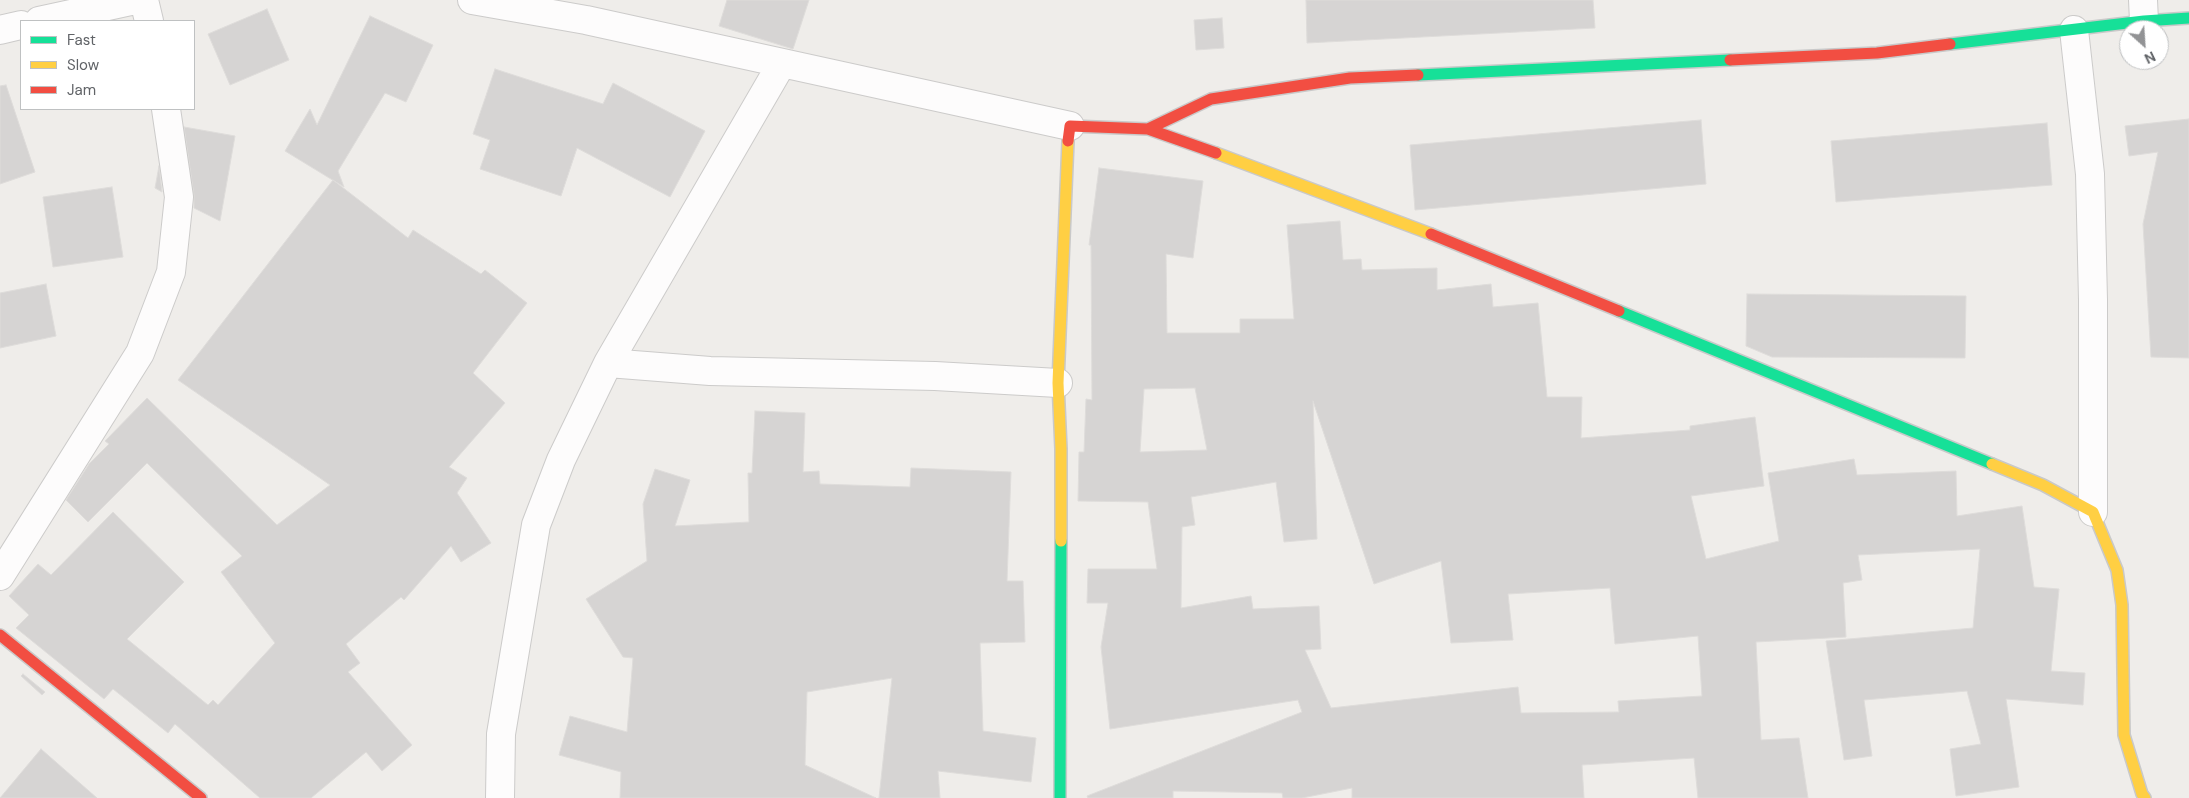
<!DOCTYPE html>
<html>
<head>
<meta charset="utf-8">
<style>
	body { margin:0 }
	#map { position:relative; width:2189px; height:798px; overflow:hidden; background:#efedea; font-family:"DM Sans",sans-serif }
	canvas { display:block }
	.legend { position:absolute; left:20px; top:20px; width:175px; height:90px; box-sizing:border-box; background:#fff; border:1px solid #bfc1c2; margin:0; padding:6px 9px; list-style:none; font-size:15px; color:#606367 }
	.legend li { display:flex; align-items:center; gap:10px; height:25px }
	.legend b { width:25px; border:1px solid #bfc1c2 }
	.north { position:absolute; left:2119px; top:20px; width:50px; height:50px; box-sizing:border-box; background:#fff; border:1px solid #bfc1c2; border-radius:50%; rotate:154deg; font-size:14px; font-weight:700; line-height:20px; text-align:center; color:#606367 }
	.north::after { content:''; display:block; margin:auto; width:18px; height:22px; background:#929395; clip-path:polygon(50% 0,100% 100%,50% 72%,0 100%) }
</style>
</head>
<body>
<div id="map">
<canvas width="2189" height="798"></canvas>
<ul class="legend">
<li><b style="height:6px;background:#16e098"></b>Fast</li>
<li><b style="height:6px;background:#ffcf43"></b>Slow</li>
<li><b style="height:6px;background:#f24e42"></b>Jam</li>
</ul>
<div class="north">N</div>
</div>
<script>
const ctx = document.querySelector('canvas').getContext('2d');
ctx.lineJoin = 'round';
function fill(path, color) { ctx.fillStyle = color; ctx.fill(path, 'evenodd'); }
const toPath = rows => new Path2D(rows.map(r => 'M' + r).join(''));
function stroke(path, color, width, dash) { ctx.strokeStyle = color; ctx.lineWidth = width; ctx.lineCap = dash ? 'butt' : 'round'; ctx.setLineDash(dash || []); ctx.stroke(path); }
const building = toPath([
	[727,0,809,0,793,49,719,26,727,0],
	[1306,0,1593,0,1595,28,1307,43,1306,0],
	[267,9,289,60,230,85,208,34,267,9],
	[370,16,433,45,406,102,385,93,338,171,344,187,285,151,310,109,317,125,370,16],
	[1222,18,1224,48,1196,50,1194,20,1222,18],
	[495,69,603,104,613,83,705,131,670,197,577,148,561,196,480,169,490,140,473,134,495,69],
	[6,85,35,172,0,184,0,86,6,85],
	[2189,119,2189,358,2151,357,2143,224,2158,152,2129,156,2125,126,2189,119],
	[1701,120,1706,184,1415,210,1410,145,1701,120],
	[2047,123,2052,185,1836,202,1831,141,2047,123],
	[184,127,235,136,220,221,194,208,194,195,184,127],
	[159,166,162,192,155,188,159,166],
	[1099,168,1203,181,1193,258,1166,254,1167,333,1240,333,1240,319,1294,319,1287,225,1340,221,1343,260,1361,259,1362,270,1437,268,1437,290,1491,284,1493,307,1538,303,1547,397,1582,397,1581,438,1690,430,1690,426,1755,417,1764,486,1691,496,1706,559,1779,541,1768,473,1854,459,1857,475,1956,471,1957,516,2022,506,2034,587,2059,589,2051,671,2085,673,2083,705,2006,699,2019,787,1956,796,1950,749,1981,744,1967,691,1864,700,1872,756,1844,760,1826,641,1973,628,1980,549,1858,555,1862,580,1843,583,1846,637,1756,642,1761,740,1799,738,1808,798,1698,798,1694,758,1582,765,1584,798,1352,798,1352,788,1302,798,1283,798,1282,793,1173,791,1173,798,1088,798,1087,796,1302,712,1298,700,1110,729,1101,647,1108,603,1087,603,1088,569,1157,569,1148,502,1078,501,1079,452,1084,452,1086,399,1092,400,1091,245,1089,245,1099,168],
	[1195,388,1207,450,1140,452,1144,389,1195,388],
	[1313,401,1374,584,1441,561,1451,643,1513,640,1508,594,1610,588,1615,644,1698,636,1702,696,1618,701,1619,712,1521,713,1518,687,1331,708,1305,650,1321,649,1319,606,1253,609,1251,596,1181,608,1182,527,1195,525,1191,497,1276,482,1284,542,1317,539,1313,401],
	[333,180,408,238,413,230,481,274,485,270,527,303,473,373,505,403,449,467,467,478,457,493,491,543,461,562,451,546,404,600,401,597,346,644,360,663,348,672,412,745,382,771,366,752,311,798,260,798,175,724,168,733,113,689,104,699,16,628,29,615,9,596,38,564,51,575,113,512,184,582,127,639,208,705,213,700,218,705,275,643,221,572,242,556,147,463,88,522,66,500,89,464,109,444,105,441,147,398,277,525,330,485,178,380,333,180],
	[112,187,123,257,53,267,43,197,112,187],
	[46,284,56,336,0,348,0,293,46,284],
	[1747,294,1966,296,1965,358,1772,357,1746,346,1747,294],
	[755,411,805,413,803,472,819,471,820,484,910,487,911,468,1011,472,1007,581,1023,581,1025,642,980,643,983,731,1036,738,1031,782,938,771,940,798,879,798,892,678,807,692,805,765,876,798,620,798,621,772,559,755,570,716,627,732,633,658,623,657,586,599,647,561,643,504,655,469,690,480,675,526,749,522,748,473,752,473,755,411],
	[23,674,45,692,42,695,21,676,23,674],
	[41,749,97,798,0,798,41,749]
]);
fill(building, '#d6d4d3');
stroke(building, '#dedcda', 1);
const street = toPath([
	[144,0,149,21],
	[472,0,586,20,1070,126],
	[2143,0,2144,21],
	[39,21,135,0],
	[0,30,21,25],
	[2074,30,2090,174,2093,300,2093,512],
	[608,363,782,63],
	[0,576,140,353,171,272,179,197,166,109],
	[500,798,501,734,536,525,561,460,608,363,710,371,935,376,1058,383]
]);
const fast = toPath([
	[1950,44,2144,21,2189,18],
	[1418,75,1730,60],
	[1619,311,1992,464],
	[1060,798,1061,541]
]);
const slow = toPath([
	[1216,153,1431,234],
	[1992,464,2043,485,2093,512,2117,570,2122,605,2124,735,2142,794,2145,798],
	[1061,541,1061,449,1058,383,1068,141]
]);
const jam = toPath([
	[1730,60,1877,53,1950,44],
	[1148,129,1211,99,1350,78,1418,75],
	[1068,141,1070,126,1148,129,1216,153],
	[1431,234,1619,311],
	[0,635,201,798]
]);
stroke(street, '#cccbca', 30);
stroke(fast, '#c9c9c9', 14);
stroke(slow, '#c9c9c9', 14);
stroke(jam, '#c9c9c9', 14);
stroke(street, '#fdfcfc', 28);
stroke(fast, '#16e098', 11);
stroke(slow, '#ffcf43', 11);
stroke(jam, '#f24e42', 11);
</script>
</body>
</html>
